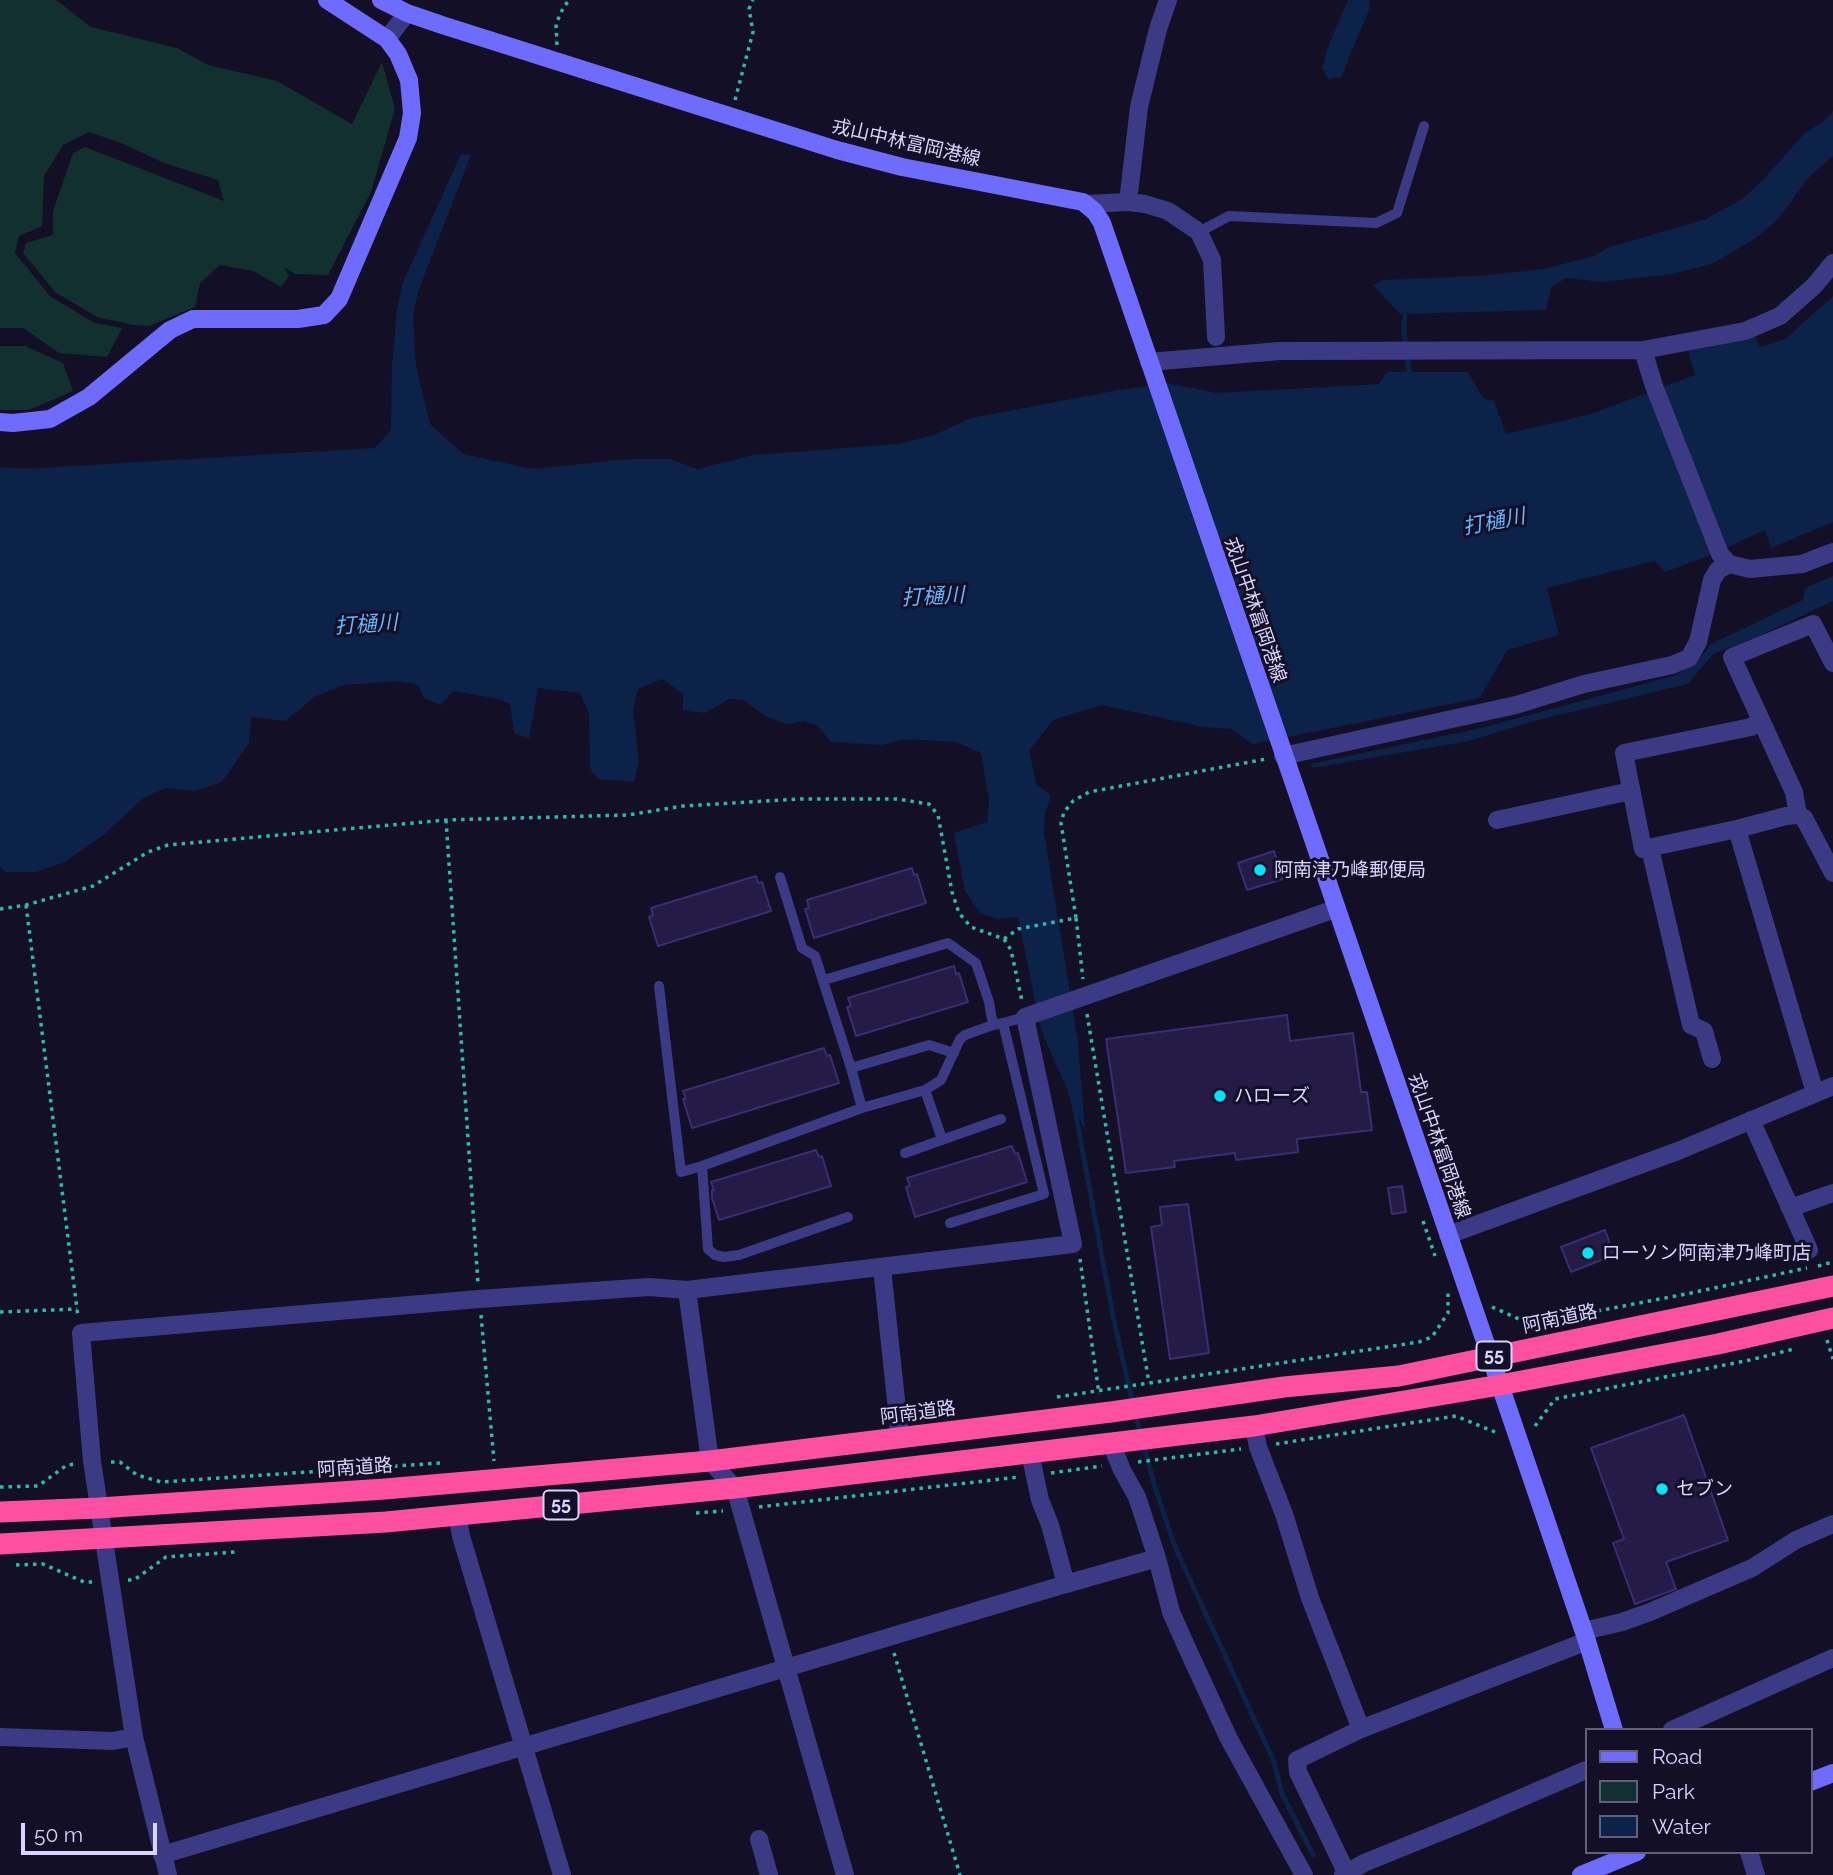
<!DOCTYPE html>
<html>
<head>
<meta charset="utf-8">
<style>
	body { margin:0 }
	#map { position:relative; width:1833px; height:1875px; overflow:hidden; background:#130f26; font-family:Raleway,sans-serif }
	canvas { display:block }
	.legend { position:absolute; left:1585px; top:1728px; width:228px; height:126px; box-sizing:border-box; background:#130f26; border:2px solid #625e7d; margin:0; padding:9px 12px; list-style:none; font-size:21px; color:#d9d4ff }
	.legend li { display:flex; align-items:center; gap:14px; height:35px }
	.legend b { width:35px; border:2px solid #625e7d }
	.scale { position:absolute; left:21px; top:1823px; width:136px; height:32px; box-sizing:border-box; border:4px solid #d9d4ff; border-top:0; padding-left:9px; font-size:21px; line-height:24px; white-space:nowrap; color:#d9d4ff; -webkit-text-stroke:5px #130f26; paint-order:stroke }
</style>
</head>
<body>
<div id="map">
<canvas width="1833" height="1875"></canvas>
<ul class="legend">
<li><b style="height:9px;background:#6f6bff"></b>Road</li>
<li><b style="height:19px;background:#12302f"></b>Park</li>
<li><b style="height:19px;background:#0c2248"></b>Water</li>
</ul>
<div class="scale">50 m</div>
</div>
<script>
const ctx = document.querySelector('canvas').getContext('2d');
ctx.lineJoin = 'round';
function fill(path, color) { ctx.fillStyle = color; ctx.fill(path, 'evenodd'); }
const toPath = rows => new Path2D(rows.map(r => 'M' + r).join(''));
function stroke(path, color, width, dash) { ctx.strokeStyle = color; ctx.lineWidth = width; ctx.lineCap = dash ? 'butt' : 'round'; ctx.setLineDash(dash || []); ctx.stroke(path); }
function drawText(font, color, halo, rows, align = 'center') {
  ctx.font = font + ' Raleway,"Noto Sans JP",sans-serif'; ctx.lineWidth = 6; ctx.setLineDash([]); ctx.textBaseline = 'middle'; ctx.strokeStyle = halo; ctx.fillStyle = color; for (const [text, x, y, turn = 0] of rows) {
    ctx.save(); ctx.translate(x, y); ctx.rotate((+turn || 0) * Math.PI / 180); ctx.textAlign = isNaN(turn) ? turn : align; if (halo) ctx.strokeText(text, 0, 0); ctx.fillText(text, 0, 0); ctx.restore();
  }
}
fill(toPath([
	[0,0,56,0,91,27,177,48,208,65,277,81,352,124,382,62,395,109,371,192,328,275,295,274,284,267,289,276,281,287,253,271,220,265,200,283,195,307,149,326,134,325,97,317,55,292,23,253,26,243,53,235,53,211,73,153,85,147,224,201,218,180,164,163,121,143,89,132,63,145,44,176,42,226,19,236,15,253,51,297,95,323,122,328,107,357,59,353,23,328,0,328],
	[0,346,25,346,63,363,73,391,29,410,0,410]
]), '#12302f');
fill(toPath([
	[1348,0,1369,0,1370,8,1341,77,1328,79,1322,67,1329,44],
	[1833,111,1833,156,1809,177,1778,219,1756,238,1712,264,1672,274,1602,282,1566,278,1551,287,1546,310,1400,314,1373,285,1383,280,1478,276,1544,269,1594,256,1607,248,1706,219,1742,199,1760,183,1804,134,1825,120],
	[461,154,471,155,419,289,413,314,416,366,430,424,463,454,533,469,629,459,670,459,697,469,754,455,898,444,934,435,971,418,1119,390,1168,383,1216,393,1379,384,1387,372,1468,372,1483,398,1494,401,1506,434,1591,414,1695,375,1688,351,1755,337,1760,347,1785,339,1833,296,1833,522,1771,548,1765,530,1713,554,1665,572,1655,561,1547,588,1559,635,1507,650,1480,698,1253,744,1231,729,1203,727,1102,705,1053,720,1029,751,1037,786,1051,795,1045,814,1044,832,1078,1042,1085,1131,1041,1030,1018,917,997,919,980,913,965,891,954,833,987,822,989,801,981,753,956,742,905,739,882,745,831,742,818,726,804,721,787,724,767,717,742,699,729,699,705,713,683,710,683,694,662,679,638,689,633,710,639,761,634,782,599,779,590,770,589,714,580,693,538,688,529,739,514,733,510,704,498,699,453,691,441,705,424,698,418,685,399,681,344,685,316,696,285,721,251,717,249,743,222,782,195,791,165,788,142,799,106,833,65,862,36,872,5,872,0,867,0,467,22,469,375,448,391,430,392,365,397,309,403,282],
	[1833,576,1833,601,1757,637,1713,654,1688,684,1538,720,1469,741,1313,768,1310,764,1481,728,1677,675,1699,659,1711,644,1803,600,1805,588]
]), '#0c2248');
stroke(toPath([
	[1405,308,1404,332,1410,379],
	[1073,1099,1113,1316,1133,1405],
	[1136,1415,1141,1436],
	[1144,1445,1154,1484,1175,1547,1274,1762,1282,1794,1313,1855]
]), '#0c2248', 5);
const building = toPath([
	[1274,851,1283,879,1247,890,1238,863,1274,851],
	[912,868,914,875,917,874,926,903,814,938,805,909,809,908,807,900,912,868],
	[756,876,758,883,762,882,771,911,658,946,649,917,653,915,651,908,756,876],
	[954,966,956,974,959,973,968,1002,856,1036,847,1007,851,1006,848,998,954,966],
	[1287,1015,1290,1041,1353,1033,1361,1092,1367,1092,1372,1130,1297,1139,1298,1152,1236,1160,1235,1153,1174,1161,1175,1167,1126,1173,1106,1039,1287,1015],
	[824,1048,827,1056,830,1055,839,1083,692,1128,683,1099,686,1099,683,1091,824,1048],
	[1012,1146,1015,1154,1018,1153,1027,1182,915,1217,906,1187,910,1186,907,1178,1012,1146],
	[816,1150,819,1157,822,1156,831,1186,719,1220,712,1198,712,1190,714,1190,711,1182,816,1150],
	[1402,1186,1406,1212,1392,1214,1388,1188,1402,1186],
	[1188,1204,1209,1353,1170,1359,1151,1227,1162,1225,1160,1207,1188,1204],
	[1605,1230,1614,1255,1571,1272,1561,1247,1605,1230],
	[1684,1415,1728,1540,1666,1562,1676,1589,1635,1604,1613,1543,1624,1539,1591,1448,1684,1415]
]);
fill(building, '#241b47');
stroke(building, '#3b2d73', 2);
stroke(toPath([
	[557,45,556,24,564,6,570,0],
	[735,100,753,32,749,9,753,0],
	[446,820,478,1283],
	[26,905,78,1317],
	[0,909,26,905,93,886,148,852,168,845,446,820,628,815,683,806,801,799,897,799,929,804,938,815,952,892,959,913,971,927,1004,939,1011,950,1022,1001],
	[1076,918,1083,979],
	[1004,939,1018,929,1076,918,1061,823,1064,812,1073,801,1089,792,1266,759],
	[1087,1014,1149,1383],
	[1423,1221,1435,1256],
	[1080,1259,1099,1394],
	[1818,1266,1833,1262],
	[1492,1307,1530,1324,1691,1293,1807,1268],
	[0,1312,77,1309],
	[481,1315,494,1461],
	[1827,1340,1833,1359],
	[1057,1397,1419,1342,1432,1337,1448,1313,1448,1293],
	[1535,1426,1555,1399,1750,1360,1794,1349],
	[1276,1444,1456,1416,1495,1432],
	[111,1462,120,1462,137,1475,161,1482,440,1463],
	[1138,1462,1241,1449],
	[1051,1473,1102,1466],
	[0,1487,38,1486,67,1465,75,1464],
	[759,1507,1019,1477],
	[696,1513,723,1511],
	[16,1565,43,1564,84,1582,92,1582],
	[128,1580,134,1580,166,1557,235,1552],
	[894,1653,960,1875]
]), '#2fb8b0', 3.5, [3.5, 5]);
stroke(toPath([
	[1199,232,1229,216,1376,223,1397,213,1424,126],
	[780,877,802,948,815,956,851,1068],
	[824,980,948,943,976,963,989,1002,993,1025,1003,1023],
	[659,986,681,1172,702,1166],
	[862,1108,851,1068,929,1045,954,1053],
	[942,1139,925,1090,941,1080,960,1039,965,1035,993,1025],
	[905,1153,1001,1119],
	[848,1217,739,1255,724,1257,715,1255,708,1249,702,1166,862,1108,925,1090],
	[950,1223,1044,1194,1003,1023,1025,1017]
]), '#3d3a85', 10);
stroke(toPath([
	[387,39,407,13],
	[1128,202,1139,107,1158,29,1168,0],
	[1087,204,1128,202,1145,204,1168,211,1199,232,1212,260,1216,337],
	[1643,350,1745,331,1780,316,1814,286,1833,263],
	[1149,362,1280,351,1643,350,1654,386,1720,554,1729,564,1750,569,1802,564,1833,552],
	[1833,663,1813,624,1732,657,1794,792,1798,815,1804,818,1833,873],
	[1761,721,1751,727,1624,753,1643,849,1737,829,1786,816,1798,815],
	[1283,756,1516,705,1584,684,1672,665,1689,658,1698,642,1712,580,1718,570,1729,564],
	[1497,820,1631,791],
	[1737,829,1815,1093],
	[1650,848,1691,1025,1704,1031,1712,1059],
	[1751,1120,1809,1250],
	[1790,1208,1833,1193],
	[1448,1235,1678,1151,1833,1086],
	[882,1268,900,1438],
	[687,1290,710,1461,735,1488,845,1875],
	[1254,1426,1258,1447,1284,1514,1310,1598,1361,1729,1587,1641],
	[457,1515,461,1536,562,1875],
	[1157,1558,1171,1612,1187,1648,1229,1739,1304,1875],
	[1066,1584,1157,1558,1137,1497,1122,1470,1111,1443],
	[1584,1631,1622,1622,1650,1612,1752,1568,1796,1540,1833,1524],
	[1672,1730,1833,1658],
	[0,1737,113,1741,134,1737],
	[759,1839,769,1875],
	[1749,1852,1756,1875],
	[162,1855,1066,1584,1050,1525,1040,1500,1030,1453],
	[1346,1872,1298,1772,1297,1760,1361,1729],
	[168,1875,134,1737,92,1461,81,1333,479,1299,649,1287,687,1290,1073,1244,1025,1017,1335,909],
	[1343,1875,1364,1863,1470,1820,1586,1770]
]), '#3d3a85', 18);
stroke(toPath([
	[381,0,407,13,442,25,837,150,902,167,1083,202,1095,212,1102,223,1500,1385,1587,1641,1614,1730],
	[0,422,13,423,50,419,89,397,170,330,193,319,298,319,324,315,339,299,408,138,412,113,409,80,398,54,387,39,327,0],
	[1810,1782,1833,1773],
	[1581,1875,1637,1852]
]), '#6f6bff', 18);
stroke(toPath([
	[0,1512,99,1508,385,1489,710,1461,1111,1412,1284,1387,1399,1376,1833,1286],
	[0,1544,386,1522,735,1488,1254,1426,1500,1385,1718,1344,1833,1318]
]), '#ff4fa3', 21);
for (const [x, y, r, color] of [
	[1260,870,7,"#00e5ff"],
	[1220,1096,7,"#00e5ff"],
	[1588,1253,7,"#00e5ff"],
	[1662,1489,7,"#00e5ff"]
]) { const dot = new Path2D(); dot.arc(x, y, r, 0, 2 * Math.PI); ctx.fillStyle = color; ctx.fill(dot); stroke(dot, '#130f26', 2.5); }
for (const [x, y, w] of [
	[1494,1356,35],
	[561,1505,35]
]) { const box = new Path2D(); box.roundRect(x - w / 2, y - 14.5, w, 29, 5); ctx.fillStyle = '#130f26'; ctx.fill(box); stroke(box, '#d9d4ff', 2); }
drawText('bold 18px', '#d9d4ff', null, [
	["55",1494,1356],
	["55",561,1505]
]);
drawText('19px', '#d9d4ff', '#130f26', [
	["戎山中林富岡港線",906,143,13],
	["戎山中林富岡港線",1255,610,71],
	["戎山中林富岡港線",1439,1146,71],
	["阿南道路",1560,1319,-12],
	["阿南道路",918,1413,-7],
	["阿南道路",355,1468,-4]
]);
drawText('19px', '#d9d4ff', '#130f26', [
	["阿南津乃峰郵便局",1274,870],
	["ハローズ",1234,1096],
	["ローソン阿南津乃峰町店",1602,1253],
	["セブン",1676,1489]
], 'left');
drawText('italic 21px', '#62b6ff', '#130f26', [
	["打樋川",1494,522,-11],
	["打樋川",933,597,-3],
	["打樋川",366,625,-4]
]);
</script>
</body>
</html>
